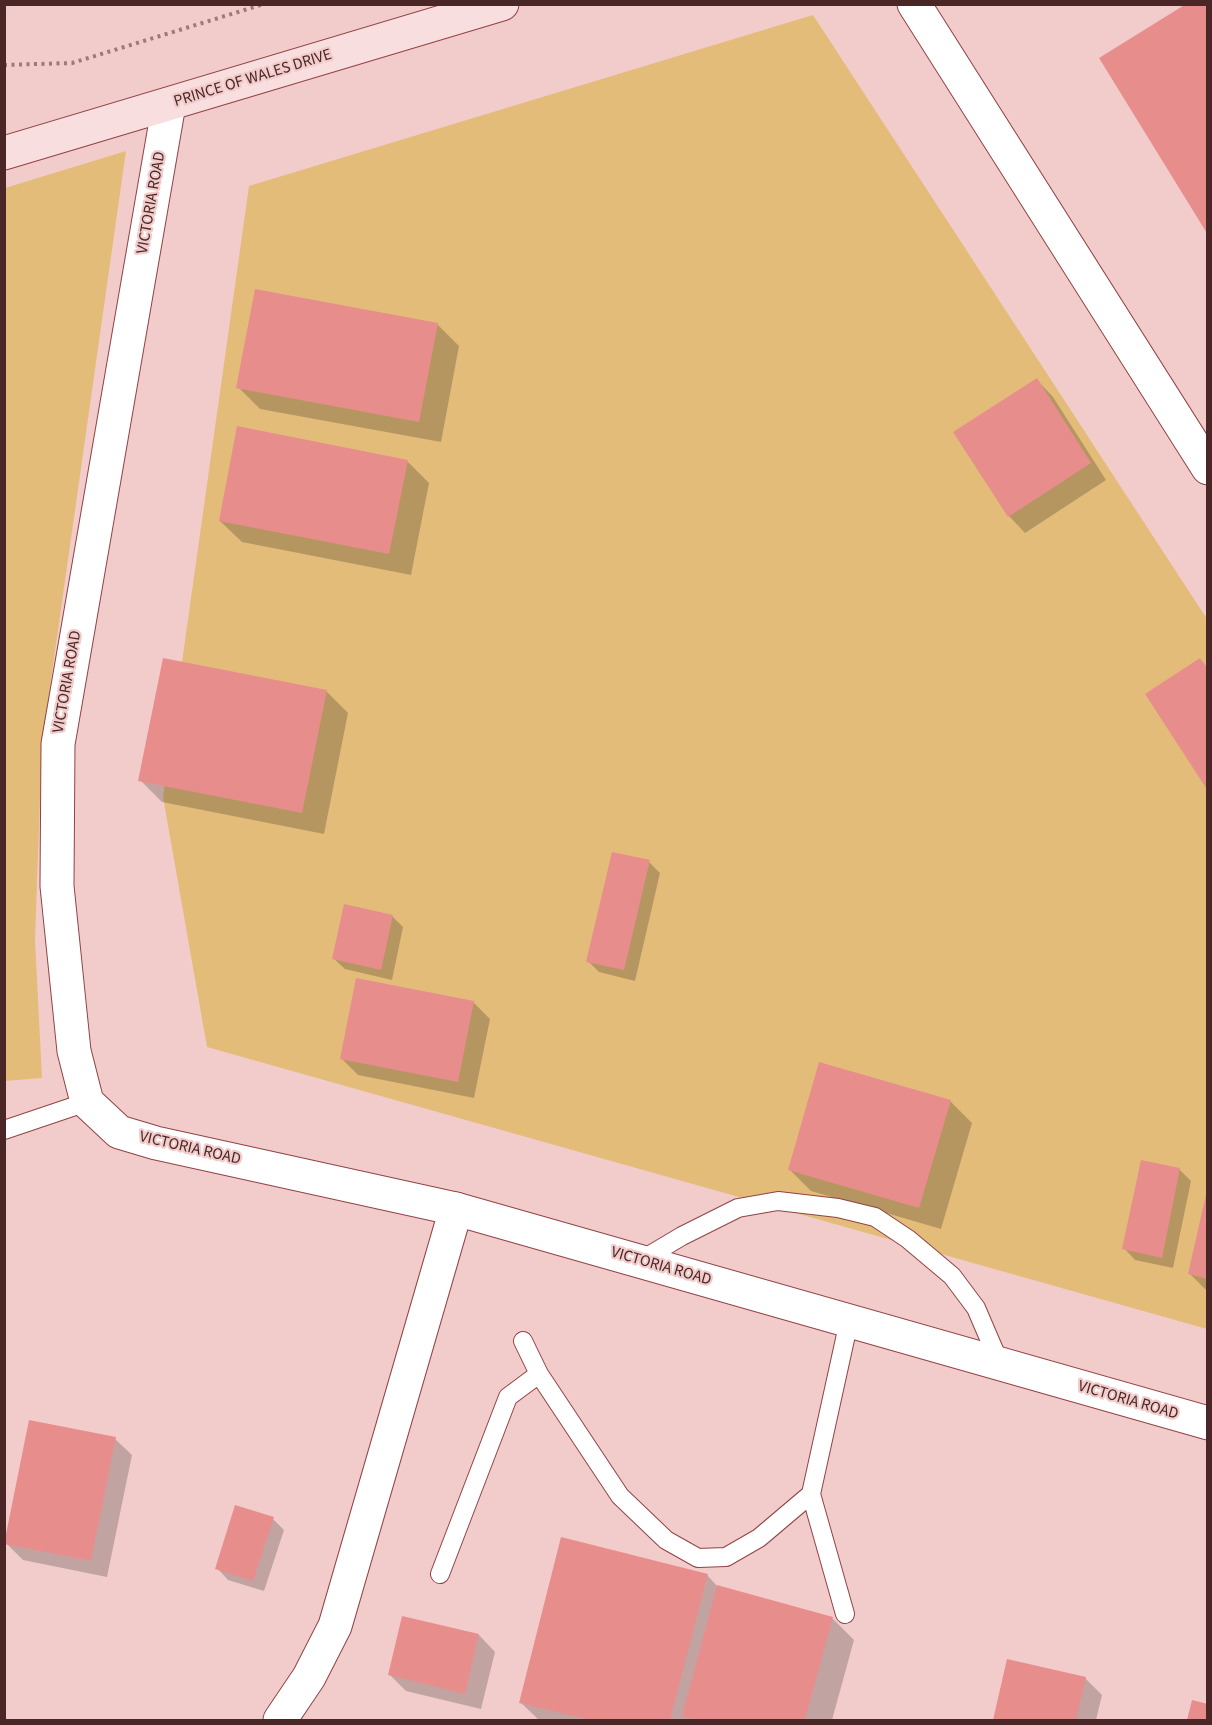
<!DOCTYPE html>
<html>
<head>
<meta charset="utf-8">
<style>
	body { margin:0 }
	#map { position:relative; width:1212px; height:1725px; overflow:hidden; background:#f2cccb; font-family:"Source Sans 3",sans-serif }
	canvas { display:block }
	.frame { position:absolute; inset:0; border:6px solid #4a2626; pointer-events:none }
</style>
</head>
<body>
<div id="map">
<canvas width="1212" height="1725"></canvas>
<div class="frame"></div>
</div>
<script>
const ctx = document.querySelector('canvas').getContext('2d');
ctx.lineJoin = 'round';
function fill(path, color) { ctx.fillStyle = color; ctx.fill(path, 'evenodd'); }
const toPath = rows => new Path2D(rows.map(r => 'M' + r).join(''));
function stroke(path, color, width, dash) { ctx.strokeStyle = color; ctx.lineWidth = width; ctx.lineCap = dash ? 'butt' : 'round'; ctx.setLineDash(dash || []); ctx.stroke(path); }
function drawText(font, color, halo, rows, align = 'center') {
  ctx.font = font + ' "Source Sans 3",sans-serif'; ctx.lineWidth = 4.5; ctx.setLineDash([]); ctx.textBaseline = 'middle'; ctx.strokeStyle = halo; ctx.fillStyle = color; for (const [text, x, y, turn = 0] of rows) {
    ctx.save(); ctx.translate(x, y); ctx.rotate((+turn || 0) * Math.PI / 180); ctx.textAlign = isNaN(turn) ? turn : align; if (halo) ctx.strokeText(text, 0, 0); ctx.fillText(text, 0, 0); ctx.restore();
  }
}
fill(toPath([
	[813,15,1207,619,1207,1329,207,1047,163,797,249,186],
	[126,151,42,743,35,940,42,1078,5,1081,5,188]
]), '#e3bc7a');
fill(toPath([
	[437,324,459,346,441,442,260,409,238,387],
	[1037,380,1053,397,1106,480,1025,533,1009,516],
	[407,461,429,483,411,575,242,542,220,521],
	[326,691,348,713,324,834,162,802,140,780],
	[649,862,660,873,635,981,599,972,588,961],
	[392,916,403,927,392,980,345,969,333,958],
	[473,1002,490,1019,474,1098,358,1075,342,1059],
	[950,1101,972,1123,941,1229,811,1191,789,1169],
	[1142,1162,1180,1170,1191,1181,1173,1268,1135,1260,1124,1248],
	[1208,1193,1208,1292,1190,1274],
	[115,1439,132,1455,107,1577,23,1560,6,1543],
	[273,1519,284,1530,264,1591,228,1580,217,1568],
	[707,1575,718,1587,832,1618,854,1640,832,1720,539,1720,520,1702],
	[479,1635,495,1652,481,1709,406,1691,390,1675],
	[1008,1661,1085,1678,1102,1695,1096,1720,994,1720]
]), '#0003');
fill(toPath([
	[1186,4,1208,4,1208,235,1099,58],
	[255,289,438,323,419,422,236,388],
	[1037,378,1091,463,1008,517,953,432],
	[237,426,408,460,389,554,219,521],
	[163,658,327,690,302,813,138,781],
	[1200,658,1208,669,1208,791,1145,694],
	[612,852,650,860,624,970,586,962],
	[344,904,393,915,381,970,332,959],
	[356,978,474,1001,458,1082,340,1059],
	[819,1062,951,1100,919,1208,788,1170],
	[1141,1160,1180,1168,1162,1258,1122,1249],
	[1207,1190,1208,1190,1208,1279,1188,1274],
	[29,1420,116,1437,91,1561,4,1544],
	[235,1505,274,1517,253,1581,215,1569],
	[561,1537,708,1574,670,1720,590,1720,519,1703],
	[717,1585,833,1617,805,1720,698,1720,682,1716],
	[402,1616,479,1634,465,1694,388,1675],
	[1007,1659,1086,1677,1076,1720,993,1720],
	[1192,1700,1208,1704,1208,1720,1187,1720]
]), '#e78e8d');
const service = toPath([
	[4,1130,87,1102],
	[640,1261,682,1236,738,1208,778,1201,838,1208,875,1217,908,1239,952,1276,976,1308,1000,1364],
	[523,1341,539,1374,620,1496,666,1540,698,1558,726,1557,759,1538,811,1494],
	[440,1574,508,1397,539,1374],
	[845,1614,811,1494,849,1321]
]);
const minor = toPath([
	[914,4,1208,468],
	[456,1209,1208,1423]
]);
const tertiary = toPath([
	[169,104,58,744,57,886,74,1051,87,1102,119,1132,156,1143,456,1209,335,1626,309,1677,280,1720]
]);
const secondary = toPath([
	[4,153,502,4]
]);
stroke(service, '#924244', 20);
stroke(minor, '#924244', 35);
stroke(tertiary, '#924244', 35);
stroke(secondary, '#924244', 35);
stroke(toPath([
	[4,65,72,63,264,4]
]), '#9e7979', 4, [3, 4.5]);
stroke(service, '#fff', 18);
stroke(minor, '#fff', 33);
stroke(tertiary, '#fff', 33);
stroke(secondary, '#f8dede', 33);
drawText('16px', '#4a2626', '#f2cccb', [
	["PRINCE OF WALES DRIVE",253,79,-17],
	["VICTORIA ROAD",152,203,-80],
	["VICTORIA ROAD",68,682,-80],
	["VICTORIA ROAD",190,1149,13],
	["VICTORIA ROAD",661,1267,16],
	["VICTORIA ROAD",1128,1401,16]
]);
</script>
</body>
</html>
